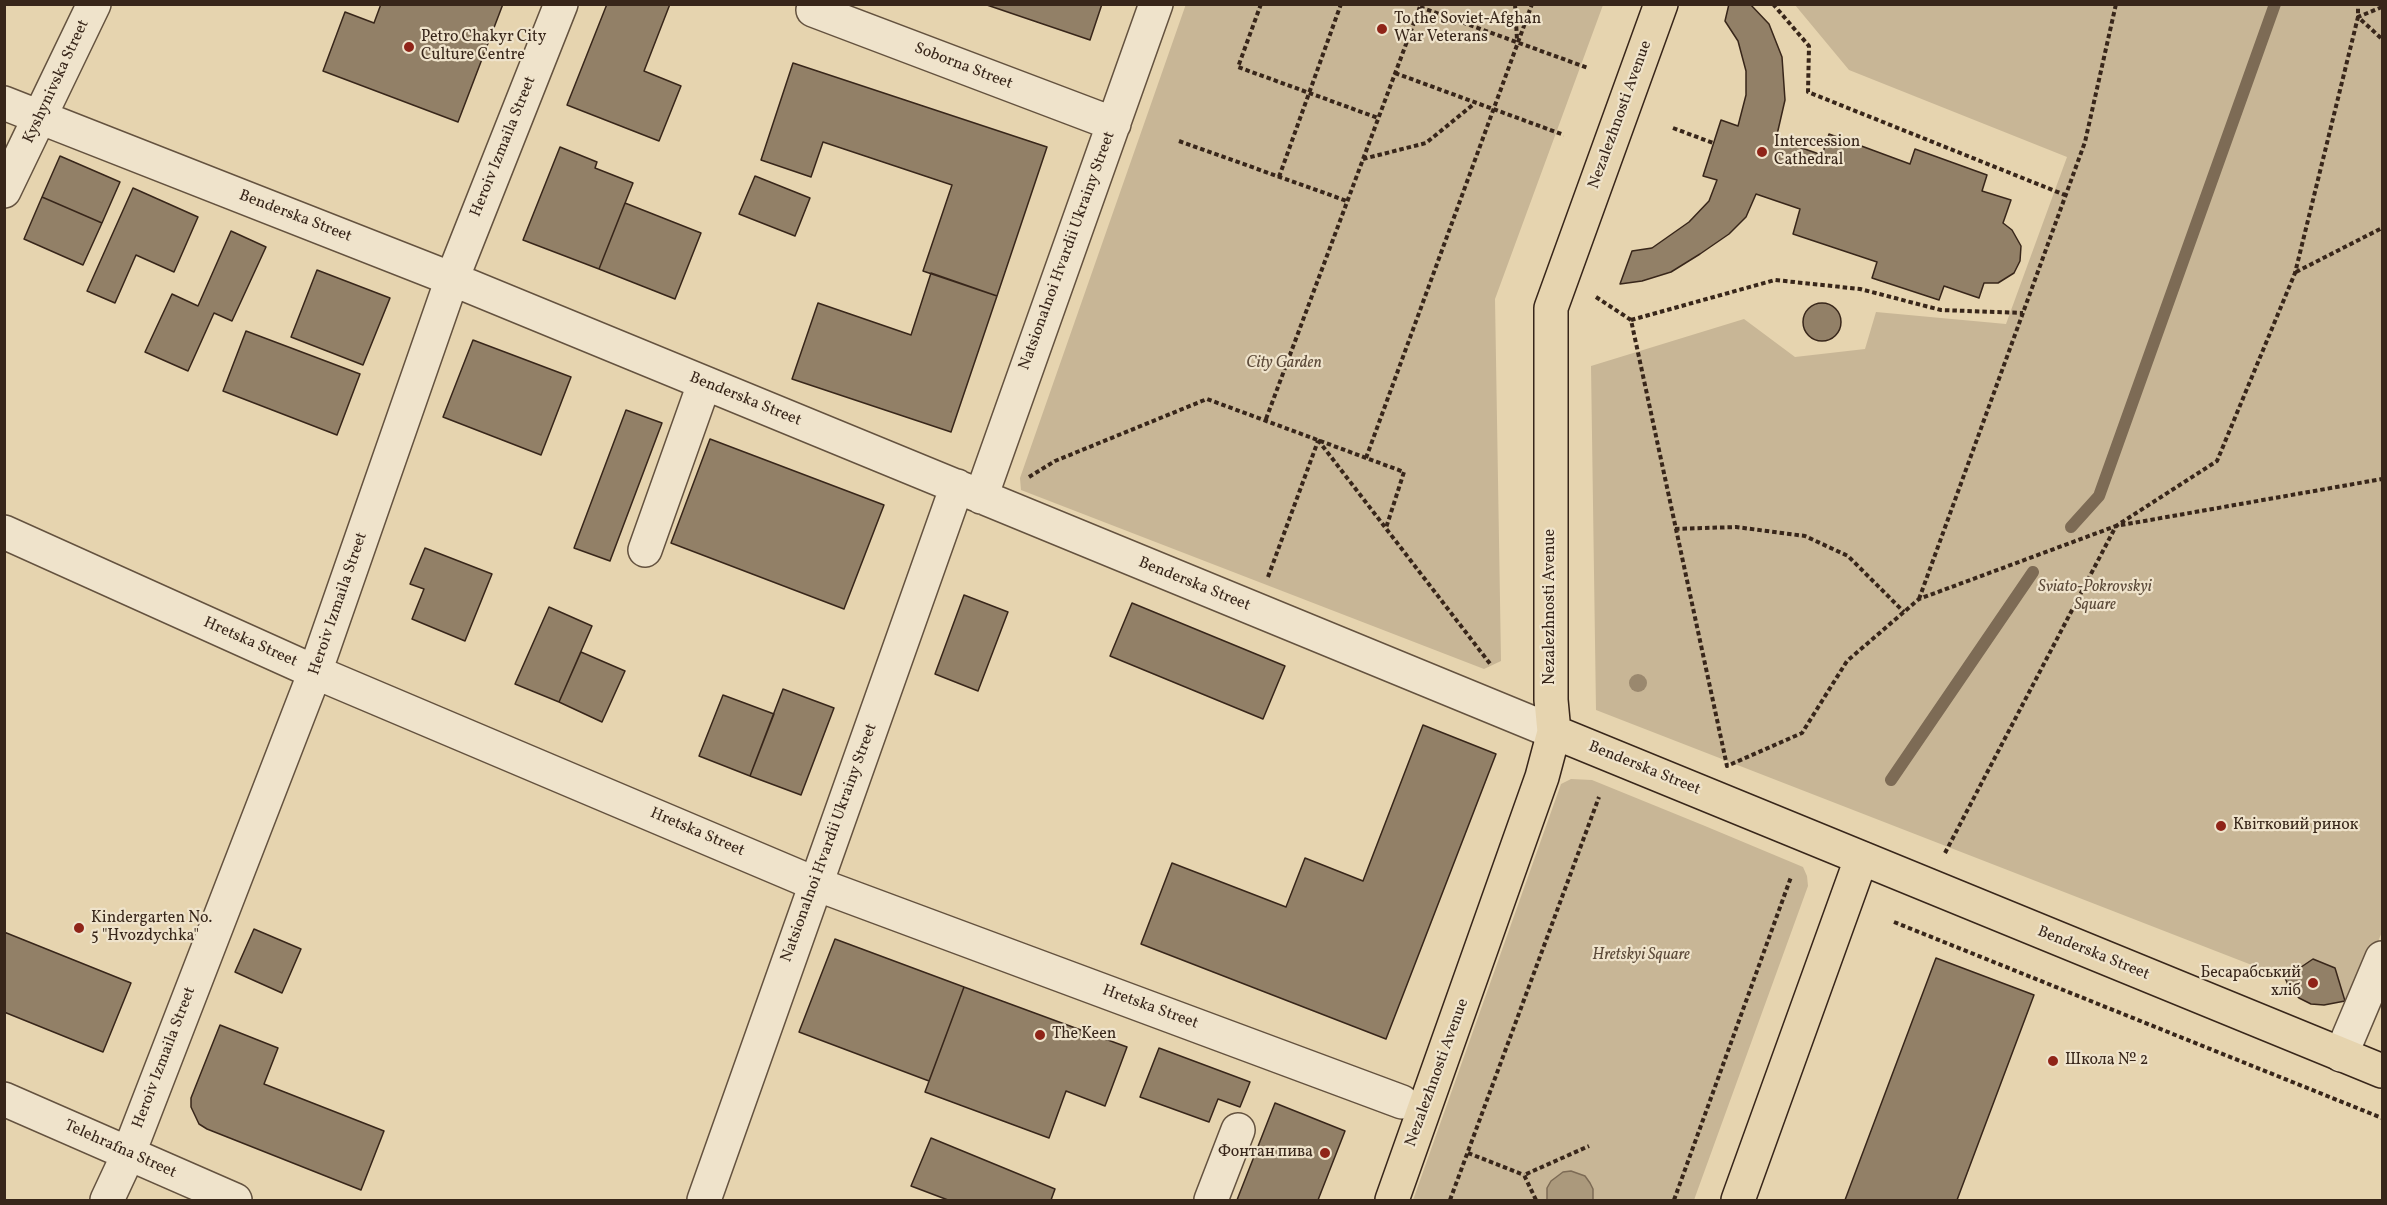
<!DOCTYPE html>
<html>
<head>
<meta charset="utf-8">
<style>
	body { margin:0 }
	#map { position:relative; width:2387px; height:1205px; overflow:hidden; background:#e6d4af; font-family:Vollkorn,serif }
	canvas { display:block }
	.frame { position:absolute; inset:0; border:6px solid #38261a; pointer-events:none }
</style>
</head>
<body>
<div id="map">
<canvas width="2387" height="1205"></canvas>
<div class="frame"></div>
</div>
<script>
const ctx = document.querySelector('canvas').getContext('2d');
ctx.lineJoin = 'round';
function fill(path, color) { ctx.fillStyle = color; ctx.fill(path, 'evenodd'); }
const toPath = rows => new Path2D(rows.map(r => 'M' + r).join(''));
function stroke(path, color, width, dash) { ctx.strokeStyle = color; ctx.lineWidth = width; ctx.lineCap = dash ? 'butt' : 'round'; ctx.setLineDash(dash || []); ctx.stroke(path); }
function drawText(font, color, halo, rows, align = 'center') {
  ctx.font = font + ' Vollkorn,serif'; ctx.lineWidth = 4.5; ctx.setLineDash([]); ctx.textBaseline = 'middle'; ctx.strokeStyle = halo; ctx.fillStyle = color; for (const [text, x, y, turn = 0] of rows) {
    ctx.save(); ctx.translate(x, y); ctx.rotate((+turn || 0) * Math.PI / 180); ctx.textAlign = isNaN(turn) ? turn : align; if (halo) ctx.strokeText(text, 0, 0); ctx.fillText(text, 0, 0); ctx.restore();
  }
}
fill(toPath([
	[1186,4,1603,5,1495,299,1501,661,1484,669,1021,490,1020,478],
	[1795,5,2382,5,2382,932,2352,1004,1596,710,1591,366,1744,319,1795,357,1865,349,1876,312,2006,324,2067,157,1849,70],
	[1571,779,1592,780,1705,826,1803,867,1807,876,1808,886,1694,1200,1413,1200,1561,784]
]), '#c8b696');
const water = toPath([
	[1571,1171,1585,1176,1590,1183,1593,1189,1593,1200,1547,1200,1547,1188,1551,1181,1563,1172,1571,1171]
]);
fill(water, '#ab997c');
stroke(water, '#7d6b55', 1.5);
stroke(toPath([
	[2071,527,2099,496,2275,4],
	[1891,780,2033,572]
]), '#7d6b55', 12);
const building = toPath([
	[381,4,503,4,458,122,323,71,345,12,374,23,381,4],
	[607,4,670,4,644,71,681,86,659,141,567,105,607,4],
	[984,4,1102,4,1090,40,984,4],
	[1729,4,1750,4,1769,24,1782,57,1785,100,1776,139,1822,155,1829,134,1910,164,1915,149,1987,175,1982,191,2011,200,2003,223,2012,230,2021,246,2020,261,2014,273,1998,283,1984,283,1979,298,1944,286,1939,300,1872,278,1877,262,1793,234,1800,209,1756,194,1746,217,1729,234,1700,254,1671,272,1642,281,1620,284,1632,251,1652,248,1689,222,1709,201,1717,180,1703,176,1721,120,1738,126,1746,95,1746,71,1738,41,1725,21,1729,4],
	[793,63,1047,147,997,296,923,271,952,185,823,142,811,177,761,160,793,63],
	[560,147,597,162,595,168,633,183,599,269,523,240,560,147],
	[60,156,120,182,102,223,42,197,60,156],
	[755,176,810,198,795,236,739,214,755,176],
	[133,188,198,217,174,272,136,255,115,303,87,291,133,188],
	[42,197,102,223,83,265,24,239,42,197],
	[625,203,701,233,675,299,599,269,625,203],
	[231,231,266,247,232,321,214,313,188,371,145,352,172,294,198,306,231,231],
	[317,270,390,298,363,365,291,337,317,270],
	[931,273,997,296,951,432,792,379,818,303,911,335,931,273],
	'1803 322a19 19 0 1 1 38 0a19 19 0 1 1-38 0Z',
	[246,331,360,374,337,435,223,391,246,331],
	[473,340,571,377,541,455,443,417,473,340],
	[626,410,662,423,610,561,574,548,626,410],
	[710,439,884,505,844,609,671,543,710,439],
	[425,548,492,574,465,641,412,619,424,589,410,584,425,548],
	[964,595,1008,612,978,691,935,674,964,595],
	[1132,603,1285,666,1263,719,1110,656,1132,603],
	[549,607,592,626,559,702,515,684,549,607],
	[581,652,625,671,602,722,559,702,581,652],
	[783,689,834,708,801,795,750,776,783,689],
	[723,695,774,714,750,776,699,756,723,695],
	[1423,725,1496,754,1386,1039,1141,944,1172,863,1286,907,1305,858,1363,881,1423,725],
	[254,929,301,949,282,993,235,972,254,929],
	[4,932,131,983,103,1052,4,1012,4,932],
	[835,939,964,987,929,1081,799,1032,835,939],
	[1936,958,2034,995,1957,1200,1845,1200,1936,958],
	[2313,959,2335,968,2345,1001,2324,1005,2311,1004,2299,998,2290,989,2285,978,2313,959],
	[964,987,1127,1047,1105,1106,1066,1091,1049,1138,925,1092,964,987],
	[220,1025,278,1048,264,1084,384,1131,361,1190,207,1129,199,1124,191,1107,191,1098,220,1025],
	[1159,1048,1250,1082,1240,1107,1218,1099,1209,1122,1140,1097,1159,1048],
	[1275,1103,1345,1131,1318,1200,1237,1200,1275,1103],
	[931,1138,1055,1189,1051,1200,948,1200,911,1186,931,1138]
]);
fill(building, '#928067');
stroke(building, '#38261a', 1.5);
const minor = toPath([
	[813,10,1114,124],
	[4,103,452,279,1554,732],
	[4,191,94,4],
	[981,497,1156,4],
	[4,532,315,672,816,884,1402,1102],
	[645,550,704,384],
	[2341,1055,2382,958],
	[4,1099,235,1200],
	[107,1200,128,1155,315,672,452,279,561,4],
	[704,1200,957,486],
	[1211,1200,1238,1130]
]);
const major = toPath([
	[1554,732,2382,1071],
	[1392,1200,1542,777,1554,732,1551,700,1551,308,1661,4],
	[1738,1200,1861,859]
]);
stroke(minor, '#64523f', 36);
stroke(major, '#38261a', 36);
stroke(toPath([
	[1261,4,1238,67,1378,118],
	[1515,4,1517,40],
	[1773,4,1809,46,1808,92,2065,195],
	[1420,7,1588,68],
	[2382,7,2358,17,2382,39],
	[1395,73,1564,135],
	[1673,128,1713,143],
	[1179,141,1347,201],
	[1363,159,1426,143,1475,103],
	[1279,177,1341,4],
	[2296,272,2382,228],
	[1596,297,1631,320,1727,766,1802,733,1847,661,1919,599,2116,526,2382,479],
	[1631,320,1775,280,1860,289,1941,310,2023,313],
	[1266,419,1421,4],
	[1318,440,1491,665],
	[1366,458,1532,4],
	[1029,477,1055,461,1207,399,1404,472,1386,528],
	[1675,529,1736,527,1805,536,1848,556,1904,612],
	[1268,577,1318,441],
	[1919,599,2085,142,2116,4],
	[1945,853,2116,526,2217,461,2295,273,2358,17,2358,4],
	[1894,922,2382,1118],
	[1468,1153,1524,1175],
	[1450,1200,1599,797],
	[1536,1200,1524,1175,1589,1146],
	[1674,1200,1791,877]
]), '#38261a', 4, [4.5, 3]);
stroke(minor, '#efe3cb', 33);
stroke(major, '#e6d4af', 33);
ctx.fillStyle = '#9a886e';
for (const [x, y] of [
	[1638,683]
]) { ctx.beginPath(); ctx.arc(x, y, 9, 0, 2 * Math.PI); ctx.fill(); }
for (const [x, y, r, color] of [
	[1382,29,6,"#8f2418"],
	[409,47,6,"#8f2418"],
	[1762,152,6,"#8f2418"],
	[2221,826,6,"#8f2418"],
	[79,928,6,"#8f2418"],
	[2313,983,6,"#8f2418"],
	[1040,1035,6,"#8f2418"],
	[2053,1061,6,"#8f2418"],
	[1325,1153,6,"#8f2418"]
]) { const dot = new Path2D(); dot.arc(x, y, r, 0, 2 * Math.PI); ctx.fillStyle = color; ctx.fill(dot); stroke(dot, '#efe3cb', 2); }
drawText('16px', '#38261a', '#efe3cb', [
	["To the Soviet-Afghan",1394,20],
	["War Veterans",1394,38],
	["Petro Chakyr City",421,38],
	["Culture Centre",421,56],
	["Intercession",1774,143],
	["Cathedral",1774,161],
	["Квітковий ринок",2233,826],
	["Kindergarten No.",91,919],
	["5 \"Hvozdychka\"",91,937],
	["Бесарабський",2301,974,"right"],
	["хліб",2301,992,"right"],
	["The Keen",1052,1035],
	["Школа № 2",2065,1061],
	["Фонтан пива",1313,1153,"right"]
], 'left');
drawText('16px', '#38261a', '#efe3cb', [
	["Soborna Street",963,67,21],
	["Kyshynivska Street",57,82,-65],
	["Nezalezhnosti Avenue",1621,115,-70],
	["Heroiv Izmaila Street",504,147,-68],
	["Benderska Street",295,217,21],
	["Natsionalnoi Hvardii Ukrainy Street",1068,251,-70],
	["Benderska Street",745,400,22],
	["Benderska Street",1194,585,22],
	["Heroiv Izmaila Street",339,604,-71],
	["Nezalezhnosti Avenue",1551,607,-90],
	["Hretska Street",250,643,24],
	["Benderska Street",1644,769,22],
	["Hretska Street",697,833,23],
	["Natsionalnoi Hvardii Ukrainy Street",830,843,-70],
	["Benderska Street",2093,954,22],
	["Hretska Street",1150,1008,20],
	["Heroiv Izmaila Street",165,1058,-69],
	["Nezalezhnosti Avenue",1438,1073,-70],
	["Telehrafna Street",120,1150,24]
]);
drawText('italic 16px', '#5c4a39', '#efe3cb', [
	["City Garden",1284,364],
	["Sviato-Pokrovskyi",2095,588],
	["Square",2095,606],
	["Hretskyi Square",1641,956]
]);
</script>
</body>
</html>
